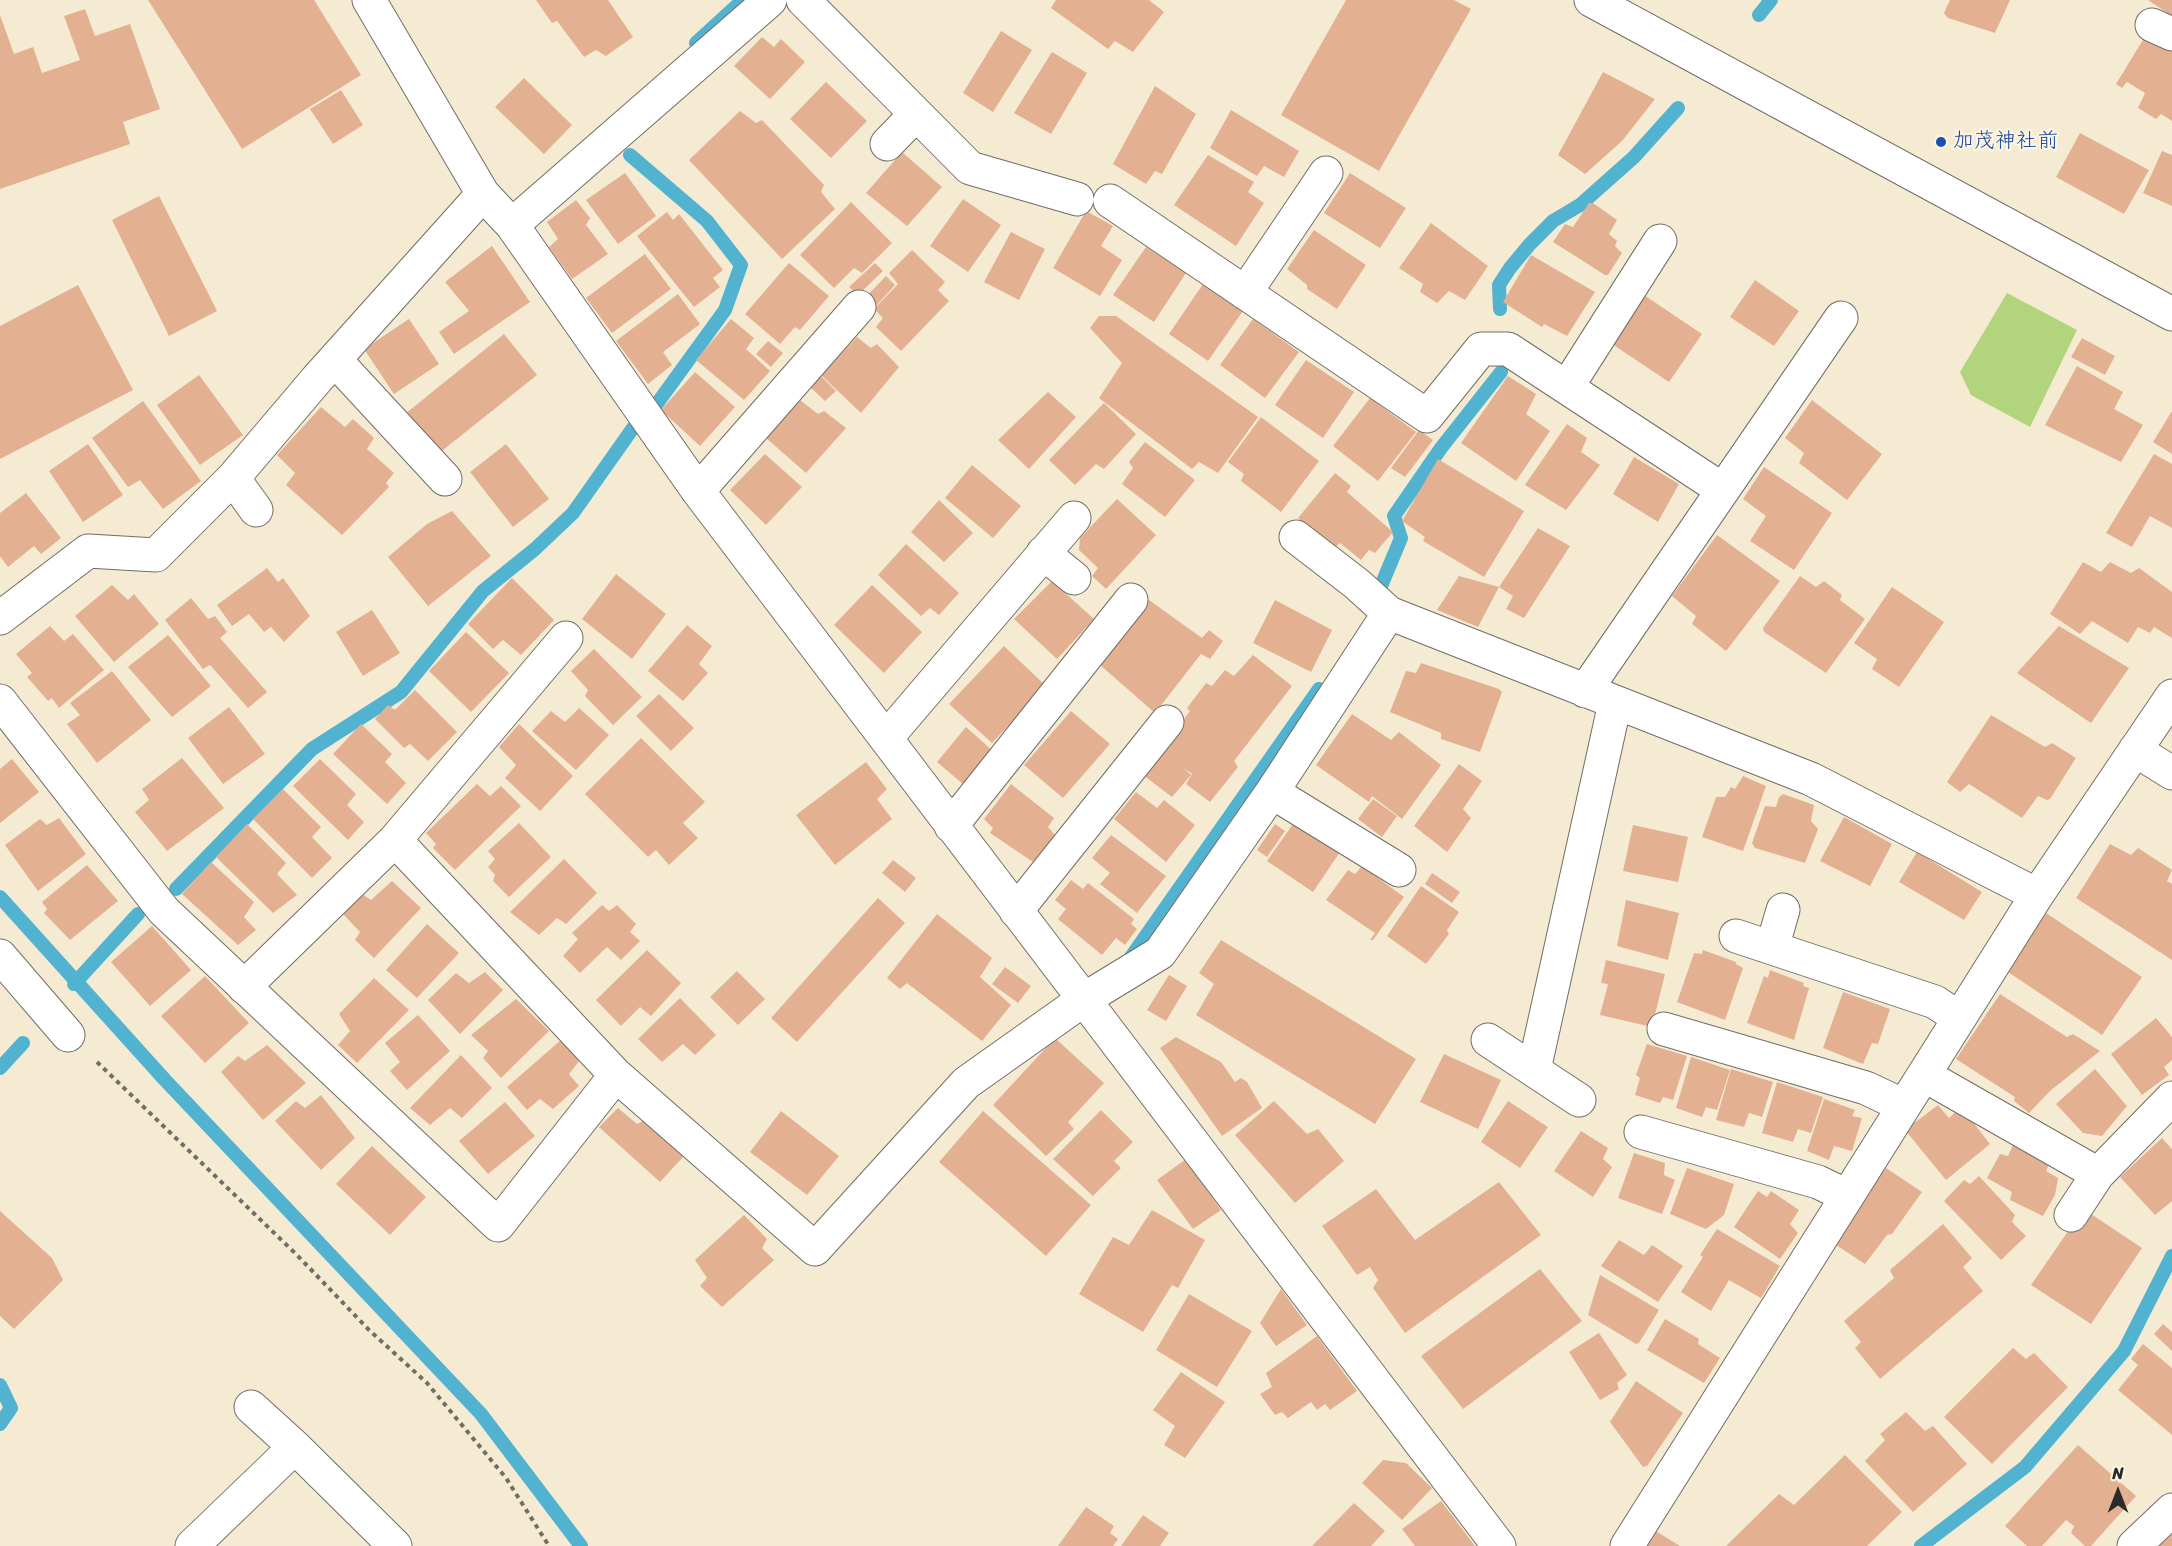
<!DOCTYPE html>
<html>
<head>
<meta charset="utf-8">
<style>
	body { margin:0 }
	#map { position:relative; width:2172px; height:1546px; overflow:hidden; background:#f5ebd3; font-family:Sriracha,sans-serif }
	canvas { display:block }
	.north { position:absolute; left:2088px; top:1462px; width:60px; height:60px; -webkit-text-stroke:4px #fcf5e5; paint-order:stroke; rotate:0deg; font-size:16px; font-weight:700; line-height:24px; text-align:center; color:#2b2b2b }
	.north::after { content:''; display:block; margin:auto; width:21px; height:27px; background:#2b2b2b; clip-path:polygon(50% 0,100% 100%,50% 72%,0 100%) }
</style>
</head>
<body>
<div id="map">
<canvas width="2172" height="1546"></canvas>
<div class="north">N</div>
</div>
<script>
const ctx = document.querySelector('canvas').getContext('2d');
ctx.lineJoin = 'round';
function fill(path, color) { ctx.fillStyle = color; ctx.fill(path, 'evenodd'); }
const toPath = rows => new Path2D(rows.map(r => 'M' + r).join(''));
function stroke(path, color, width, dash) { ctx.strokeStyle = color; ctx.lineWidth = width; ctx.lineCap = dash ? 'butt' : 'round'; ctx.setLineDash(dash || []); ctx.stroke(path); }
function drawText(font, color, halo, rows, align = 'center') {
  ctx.font = font + ' Sriracha,"Klee One",sans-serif'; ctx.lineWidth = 4.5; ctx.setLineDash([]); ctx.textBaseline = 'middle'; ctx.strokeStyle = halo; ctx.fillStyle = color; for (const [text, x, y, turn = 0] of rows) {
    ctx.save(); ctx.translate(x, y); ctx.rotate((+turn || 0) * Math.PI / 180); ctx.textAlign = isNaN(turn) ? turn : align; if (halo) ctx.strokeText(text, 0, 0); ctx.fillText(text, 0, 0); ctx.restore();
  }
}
fill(toPath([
	[2007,293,2077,330,2030,427,1971,395,1960,372]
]), '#b2d47c');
stroke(toPath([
	[1759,15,1771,0],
	[696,43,743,0],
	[630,155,707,221,741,265,725,310,656,405],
	[1500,309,1499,285,1510,268,1530,244,1553,221,1580,205,1634,157,1678,108],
	[1381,586,1401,538,1394,516,1441,448,1501,372],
	[176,889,312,749,401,692,483,591,535,549,573,513,633,428],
	[0,897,165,1080,481,1414,581,1546],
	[1131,957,1319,689],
	[74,984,138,914],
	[0,1068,23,1043],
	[0,1385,11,1408,0,1424],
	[1921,1546,2025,1467,2124,1351,2172,1256]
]), '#51b3d0', 14);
fill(toPath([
	[148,0,314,0,361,75,242,149],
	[536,0,608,0,633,37,606,56,596,50,584,57,557,21,552,23],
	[1056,0,1149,0,1164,12,1133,52,1115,41,1108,49,1051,8],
	[1346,0,1454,0,1471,9,1379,171,1281,115],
	[1950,0,2010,0,1995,33,1948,18,1944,13],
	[2148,0,2172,0,2172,16],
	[85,9,95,36,130,24,160,109,123,122,130,144,0,189,0,15,14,54,33,47,42,73,80,60,64,16],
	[2152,25,2172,38,2172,121,2161,114,2156,119,2138,108,2145,93,2127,82,2122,88,2116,84],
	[1001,31,1032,50,993,112,963,93],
	[762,37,774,47,781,39,805,62,770,99,734,66],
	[1052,52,1087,73,1051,134,1014,113],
	[1603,72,1655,99,1622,141,1585,174,1558,155],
	[524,78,572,125,544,154,495,107],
	[826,82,867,121,831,158,790,119],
	[1155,86,1196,114,1162,174,1155,171,1146,184,1113,164],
	[341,90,363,125,333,144,310,109],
	[1231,110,1299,151,1284,177,1264,166,1257,176,1210,148],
	[740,111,756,123,762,120,824,185,821,192,835,209,782,259,689,160],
	[2080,133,2149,170,2124,214,2056,177],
	[2162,151,2172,155,2172,206,2143,193],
	[902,152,942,187,907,226,866,193],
	[1208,155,1254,182,1248,192,1264,203,1236,246,1174,205],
	[625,173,656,216,618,244,586,200],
	[1350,173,1406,208,1380,248,1324,213],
	[159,196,217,311,169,336,112,220],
	[963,199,1001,225,968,272,930,246],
	[576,200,590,218,586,225,608,254,572,279,549,247,558,239,547,222],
	[851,202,892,243,862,273,854,268,834,288,800,255],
	[1589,203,1593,203,1617,220,1609,234,1617,241,1615,246,1622,253,1608,275,1605,275,1553,242,1565,224,1573,227],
	[1086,211,1113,226,1101,246,1122,260,1100,296,1053,268],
	[667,212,673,220,679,214,723,270,713,278,720,287,694,307,637,236],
	[1431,223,1488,266,1465,300,1449,291,1437,303,1420,292,1423,284,1399,268],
	[1314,230,1366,265,1337,309,1307,289,1307,285,1287,269],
	[1011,232,1045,249,1019,300,984,282],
	[492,246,530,302,454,354,439,332,469,311,445,282],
	[1146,247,1186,273,1154,322,1113,295],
	[912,250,945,282,938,290,949,301,901,351,876,327,883,318,874,309,898,284,889,273],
	[645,254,671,289,612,333,586,298],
	[1531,255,1595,292,1567,336,1544,324,1542,327,1503,302],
	[789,263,829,296,800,330,795,327,780,344,745,314],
	[875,263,883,271,858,295,849,287],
	[886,276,895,285,875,307,865,298],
	[1755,280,1799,311,1774,346,1730,317],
	[1203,284,1243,311,1208,361,1169,334],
	[78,285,133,390,0,459,0,326],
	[678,294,700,324,663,352,672,365,648,384,616,341],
	[1644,295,1702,334,1669,382,1612,344],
	[1099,316,1116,316,1258,417,1218,473,1199,462,1192,469,1099,398,1122,363,1090,328],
	[409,319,439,364,394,394,364,349],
	[731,319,754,338,746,349,770,371,744,400,696,360],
	[1253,319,1299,352,1265,398,1220,365],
	[504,334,537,375,438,454,405,414],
	[857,337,871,348,877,344,899,367,861,413,821,375],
	[2082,338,2115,356,2105,375,2071,357],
	[768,341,783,353,771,367,756,354],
	[1306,360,1354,392,1323,438,1275,405],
	[2077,366,2123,392,2114,409,2143,425,2121,462,2045,425],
	[695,372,735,407,700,446,661,410],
	[199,375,243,435,200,465,157,405],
	[821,376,836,391,825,401,810,387],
	[1508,376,1536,394,1526,414,1550,431,1516,481,1461,443],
	[1048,392,1076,417,1029,469,998,440],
	[1370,398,1416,432,1378,481,1333,446],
	[800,400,818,414,824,411,846,428,806,473,766,438],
	[1812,400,1882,454,1847,500,1799,463,1804,453,1785,438],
	[143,401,201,481,163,509,140,480,128,487,92,438],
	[1104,403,1136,434,1104,469,1096,464,1075,485,1049,460],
	[321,407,345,427,353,419,374,438,367,449,394,473,386,483,389,487,342,535,286,485,295,473,277,455],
	[2172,411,2172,454,2153,442],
	[1261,417,1319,461,1281,512,1241,481,1244,474,1228,462],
	[1567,424,1587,438,1581,452,1600,465,1566,510,1525,485],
	[1419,430,1433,440,1405,477,1391,468],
	[1145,442,1195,480,1165,517,1122,484,1133,468,1129,462],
	[88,444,123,495,83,522,49,471],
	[506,444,549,499,513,527,470,472],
	[765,454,802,487,766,525,730,490],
	[2154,454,2172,464,2172,528,2150,516,2132,547,2106,533],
	[1634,457,1679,484,1658,522,1613,494],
	[1438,459,1524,511,1484,577,1423,541,1425,537,1402,521],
	[972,465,1021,506,993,538,945,498],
	[1764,467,1832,513,1794,570,1750,541,1766,516,1743,499],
	[1335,473,1351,486,1347,492,1393,532,1375,553,1369,550,1361,560,1340,543,1332,550,1298,518],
	[26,493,61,538,41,554,34,546,8,567,0,556,0,513],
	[1117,499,1156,535,1106,589,1092,576,1098,568,1079,550,1080,538],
	[939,500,973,533,944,562,911,532],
	[452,511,491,556,428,606,388,557,427,524],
	[1538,528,1570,546,1524,618,1506,609,1513,596,1499,587],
	[1717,535,1780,581,1726,651,1692,624,1696,616,1672,596],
	[906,544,959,593,939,615,930,608,921,616,878,575],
	[2083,562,2101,572,2110,562,2131,573,2139,568,2172,592,2172,638,2154,627,2150,633,2138,627,2128,643,2092,621,2080,634,2050,614],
	[267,568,278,582,283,578,310,616,284,642,271,627,264,632,249,614,232,626,217,605],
	[616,574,666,614,632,659,582,619],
	[1459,576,1499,587,1478,627,1437,610],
	[1800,576,1816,587,1824,581,1842,595,1840,600,1865,619,1826,673,1764,632,1763,628],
	[512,578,554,620,521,655,503,640,493,649,468,624],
	[1052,581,1094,619,1057,659,1014,619],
	[112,585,128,600,134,594,159,624,114,662,75,616],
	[872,585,922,632,884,673,834,625],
	[1892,587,1944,622,1899,687,1872,669,1877,659,1854,643],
	[191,598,208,619,215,616,227,632,220,638,267,692,248,708,210,665,203,669,165,620],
	[1149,600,1202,638,1209,630,1223,641,1210,659,1201,654,1155,713,1100,665],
	[1275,600,1332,630,1311,672,1253,643],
	[372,610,400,653,363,676,336,632],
	[687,625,712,646,699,664,708,673,683,701,648,671],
	[50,626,64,641,73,634,104,670,59,708,52,698,48,701,27,677,32,673,16,654],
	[2059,626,2129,668,2091,723,2017,673],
	[466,632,509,673,471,712,429,671],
	[168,635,211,686,172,717,128,667],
	[1004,646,1046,686,992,743,949,704],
	[594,649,642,697,613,725,585,696,588,690,571,671],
	[1253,655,1292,686,1234,761,1238,767,1210,802,1186,784,1192,774,1184,768,1191,775,1172,797,1143,775,1190,711,1187,708,1206,683,1212,686,1225,670,1234,676],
	[1421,663,1499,689,1502,692,1480,752,1441,739,1441,733,1390,712,1406,671,1416,673],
	[112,671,151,720,97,763,67,724,80,715,70,703],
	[415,690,457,732,428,761,410,744,404,748,375,719,388,705,395,710],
	[659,694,694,728,671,751,636,716],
	[229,707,265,754,223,784,188,738],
	[579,708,609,735,576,770,532,731,551,711,565,722],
	[1071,711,1110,744,1063,798,1024,765],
	[1352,714,1391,740,1399,732,1441,765,1402,819,1372,796,1369,802,1316,765],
	[1991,715,2045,747,2052,743,2076,758,2050,799,2047,800,2038,796,2022,818,1969,784,1960,792,1947,782],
	[361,724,392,754,385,762,406,783,387,804,333,754],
	[519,724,573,776,540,811,505,778,516,765,499,747],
	[966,727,993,751,964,785,937,762],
	[641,738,705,802,683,823,698,838,669,865,656,850,648,857,585,794],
	[182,758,224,808,167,851,135,812,149,800,142,789],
	[12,759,39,792,0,823,0,769],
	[320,759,356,794,347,805,364,822,348,840,293,786],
	[866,762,887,789,877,799,892,819,835,865,796,815],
	[1459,764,1482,781,1463,809,1471,818,1447,852,1414,826],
	[1743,776,1766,786,1743,851,1702,837,1716,797,1725,797,1731,787,1735,789],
	[477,784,490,796,501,786,521,806,455,870,433,848,436,844,426,833],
	[1011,784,1054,818,1048,827,1055,835,1033,862,990,833,993,828,984,819],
	[283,789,321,827,312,837,332,858,312,878,253,819],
	[1136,792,1157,808,1164,800,1195,825,1166,862,1114,819],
	[1783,794,1814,805,1811,821,1818,829,1805,863,1755,848,1752,843,1765,806,1776,807,1779,797],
	[1373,799,1397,816,1382,837,1358,819],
	[1844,817,1892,844,1870,886,1820,861],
	[59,818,86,854,38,891,5,845,40,819,47,825],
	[1295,821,1340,852,1313,892,1267,861],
	[519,823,551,857,509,897,493,881,495,875,488,867,495,859,488,851],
	[247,824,286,863,277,874,297,895,273,913,216,857],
	[1275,824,1285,831,1267,857,1257,850],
	[1633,825,1688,837,1678,882,1623,871],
	[1111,835,1166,876,1137,913,1100,884,1110,873,1092,858],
	[2110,844,2131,855,2138,848,2172,870,2167,881,2172,884,2172,960,2076,898],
	[1917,852,1982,892,1964,920,1899,882],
	[564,859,597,893,566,924,557,918,539,935,510,912],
	[893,860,916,878,905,892,882,873],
	[211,862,254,902,244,917,256,930,238,945,182,894],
	[87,865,118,901,70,940,44,913,47,909,42,902],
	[1362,866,1404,897,1373,940,1370,940,1375,933,1326,900,1348,870,1355,874],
	[1432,873,1460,892,1452,903,1425,884],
	[1071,880,1083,889,1088,883,1134,919,1131,924,1137,929,1125,945,1116,938,1102,955,1058,919,1066,909,1055,900],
	[392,881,421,908,374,958,355,940,360,932,343,914,362,894,371,900],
	[1421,886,1459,912,1447,930,1449,934,1426,964,1387,936],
	[878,898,905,923,797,1042,771,1018],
	[1626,900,1679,913,1668,960,1617,946],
	[602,905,609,911,617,905,636,924,630,932,640,941,621,960,607,947,580,973,563,956,578,939,572,933],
	[2046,913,2142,977,2102,1035,2008,972],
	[937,914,992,958,980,977,1011,1005,982,1041,907,983,900,989,887,978],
	[427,924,459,953,417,998,386,970],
	[152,926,191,970,150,1006,111,962],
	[1221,940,1416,1059,1375,1124,1196,1015,1214,984,1199,973],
	[647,950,681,983,651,1016,640,1007,621,1026,596,1000],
	[1703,950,1736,962,1736,964,1743,968,1725,1020,1677,1002,1694,953,1702,954],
	[1606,960,1665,974,1652,1027,1600,1015,1608,984,1601,983],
	[1005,967,1031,986,1018,1003,992,984],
	[1770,970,1804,983,1803,986,1809,988,1794,1040,1747,1023,1764,976,1768,978],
	[737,971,765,999,738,1025,710,997],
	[485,972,503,990,460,1034,428,1000,456,973,469,983],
	[1169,975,1187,986,1166,1021,1147,1010],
	[205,976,249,1023,205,1063,161,1016],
	[374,978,409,1010,357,1063,338,1045,350,1031,339,1014],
	[1843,992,1890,1009,1878,1044,1872,1043,1863,1064,1823,1048],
	[2000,994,2067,1037,2073,1034,2100,1051,2050,1091,2029,1113,2014,1101,2015,1097,1956,1059],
	[680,998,716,1035,695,1055,683,1044,662,1062,638,1039],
	[516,999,549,1031,501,1078,483,1058,488,1051,471,1035],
	[418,1015,450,1051,407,1090,390,1071,400,1062,385,1043],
	[2156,1018,2172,1037,2172,1060,2164,1067,2169,1075,2142,1095,2111,1054],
	[1176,1037,1221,1062,1235,1082,1241,1078,1247,1082,1262,1108,1222,1136,1160,1048],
	[1055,1038,1104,1083,1068,1122,1074,1129,1046,1156,993,1105],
	[561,1040,580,1060,569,1074,579,1086,553,1109,540,1099,527,1110,507,1087],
	[1647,1044,1687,1056,1673,1100,1663,1097,1660,1103,1635,1095,1640,1078,1636,1075],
	[267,1045,306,1083,263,1120,221,1072,238,1056,245,1061],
	[1444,1054,1501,1080,1478,1129,1420,1102],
	[461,1055,492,1088,462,1118,450,1108,430,1125,410,1108],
	[1691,1057,1730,1070,1717,1110,1706,1107,1702,1117,1676,1108],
	[1731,1069,1773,1082,1762,1117,1749,1113,1744,1127,1716,1120],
	[2095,1069,2127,1106,2102,1136,2083,1133,2056,1104],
	[1777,1082,1823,1097,1811,1133,1798,1129,1793,1142,1762,1133],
	[321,1095,355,1138,321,1170,275,1121,296,1101,305,1108],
	[1824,1099,1855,1110,1852,1116,1862,1118,1852,1151,1834,1146,1829,1160,1807,1151],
	[1274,1101,1307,1134,1318,1129,1344,1161,1295,1203,1235,1135],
	[1508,1101,1548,1127,1520,1168,1481,1142],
	[505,1102,535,1136,488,1174,459,1141],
	[1938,1105,1949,1118,1961,1107,1990,1144,1946,1180,1905,1130],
	[618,1108,637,1124,645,1120,684,1156,660,1182,599,1127],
	[1101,1110,1133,1142,1114,1161,1121,1168,1093,1196,1053,1159],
	[781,1111,839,1156,807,1195,750,1152],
	[983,1111,1091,1205,1046,1256,939,1162],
	[1581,1131,1608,1148,1603,1159,1612,1167,1593,1197,1554,1171],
	[2162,1138,2172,1149,2172,1201,2155,1215,2120,1177],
	[2017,1143,2050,1162,2046,1171,2058,1178,2055,1195,2043,1216,2010,1200,2012,1192,1987,1178,2000,1154,2008,1156,2013,1145],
	[372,1146,426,1197,390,1235,336,1184],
	[1634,1153,1665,1163,1664,1175,1675,1180,1662,1214,1618,1198],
	[1186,1159,1221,1210,1193,1229,1157,1180],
	[1687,1168,1734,1184,1724,1215,1706,1229,1670,1214],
	[1886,1168,1922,1192,1892,1234,1887,1235,1865,1264,1833,1243],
	[1979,1176,2015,1215,2012,1222,2026,1236,2001,1260,1944,1201,1964,1180,1970,1184],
	[1499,1182,1541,1235,1405,1333,1373,1288,1378,1280,1370,1267,1357,1275,1322,1226,1376,1189,1415,1240],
	[1758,1191,1767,1197,1771,1191,1799,1210,1790,1224,1798,1233,1780,1259,1734,1227],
	[1152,1210,1205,1240,1178,1288,1172,1285,1143,1332,1079,1294,1113,1237,1129,1245],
	[0,1211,52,1258,63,1280,14,1329,0,1316],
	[2088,1212,2142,1248,2091,1324,2031,1285,2071,1227],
	[744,1215,767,1239,762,1248,774,1260,722,1307,700,1286,707,1278,695,1260],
	[1943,1224,1972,1258,1963,1267,1983,1291,1880,1379,1855,1348,1861,1342,1844,1321,1894,1278,1890,1270],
	[1717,1229,1780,1266,1761,1298,1729,1280,1711,1311,1681,1292,1703,1257,1700,1255],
	[1619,1240,1644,1255,1652,1245,1683,1266,1658,1302,1601,1266],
	[1540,1269,1582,1321,1463,1409,1421,1356],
	[1600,1275,1659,1310,1639,1343,1636,1344,1588,1315],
	[1281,1289,1307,1325,1276,1346,1260,1323],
	[1189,1294,1252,1331,1217,1387,1156,1350],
	[1665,1319,1699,1339,1698,1344,1720,1358,1704,1383,1647,1350],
	[2163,1324,2172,1332,2172,1351,2154,1334],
	[1599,1333,1627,1375,1617,1383,1619,1389,1600,1400,1569,1352],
	[1317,1336,1357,1391,1330,1410,1325,1404,1317,1410,1311,1402,1288,1418,1282,1412,1275,1415,1260,1394,1272,1387,1266,1373],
	[2143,1344,2172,1368,2172,1435,2118,1390,2138,1365,2131,1359],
	[2013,1348,2026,1359,2034,1353,2068,1387,1992,1464,1944,1417],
	[1181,1372,1225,1402,1185,1458,1164,1445,1175,1426,1153,1410],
	[1636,1381,1683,1413,1647,1466,1643,1467,1610,1422],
	[1906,1412,1925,1431,1933,1426,1967,1464,1913,1512,1865,1461,1885,1440,1880,1434],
	[2078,1445,2136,1496,2091,1546,2085,1546,2071,1533,2074,1526,2066,1520,2042,1546,2027,1546,2005,1526],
	[1845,1455,1902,1512,1867,1546,1726,1546,1779,1494,1794,1505],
	[1383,1460,1406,1463,1432,1488,1402,1520,1362,1483],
	[1441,1501,1475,1546,1415,1546,1402,1529],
	[1354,1503,1385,1531,1371,1546,1312,1546],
	[1086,1507,1114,1526,1110,1533,1118,1539,1113,1546,1058,1546],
	[1143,1515,1169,1533,1160,1546,1121,1546],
	[1654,1530,1680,1546,1645,1546],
	[2172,1531,2172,1546,2159,1546]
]), '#e3b192');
const minor = toPath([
	[369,0,483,194,512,225,698,491,1499,1546],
	[803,0,970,168,1077,199],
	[1591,0,2172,314],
	[2152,25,2172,34],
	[887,144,916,114],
	[1110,201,1427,416,1481,349,1508,349,1723,490],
	[512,225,770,0],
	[1245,293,1326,173],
	[335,360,445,479],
	[1567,387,1660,241],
	[233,478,256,510],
	[698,491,859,307],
	[1296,537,1357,584,1389,613],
	[1043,553,1074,578],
	[0,618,88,551,156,555,233,478,317,379,483,194],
	[1585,691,1841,318],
	[0,701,164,911,498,1225,616,1075],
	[887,737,1074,518],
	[2135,750,2172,773],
	[1272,792,1399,870],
	[951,826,1131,600],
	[395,840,616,1075,815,1249,966,1083,1083,1000,1160,953,1272,792,1389,613,1811,779,2037,895],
	[1016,911,1167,722],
	[1736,936,1935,1002,1959,1018],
	[1772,948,1783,910],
	[0,956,68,1035],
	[244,987,395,840,566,638],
	[1664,1029,1866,1088,1904,1106],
	[1488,1040,1579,1100],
	[1534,1070,1615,703],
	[1924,1075,2098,1174,2071,1215],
	[1641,1132,1818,1182,1847,1196],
	[2098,1174,2172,1098],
	[251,1407,295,1447,395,1546],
	[192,1546,295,1447],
	[1627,1546,2037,895,2172,696],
	[2134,1546,2172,1510]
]);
stroke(minor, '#726e66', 35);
stroke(toPath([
	[97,1062,297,1255,368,1329,427,1383,506,1478,549,1546]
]), '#726e66', 4, [4.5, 4.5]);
stroke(minor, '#fff', 33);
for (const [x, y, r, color] of [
	[1941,142,6,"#1a4fb4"]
]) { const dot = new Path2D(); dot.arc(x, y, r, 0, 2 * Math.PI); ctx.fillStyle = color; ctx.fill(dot); stroke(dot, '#fcf5e5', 2); }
drawText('21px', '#164399', '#fcf5e5', [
	["加茂神社前",1953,142]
], 'left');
</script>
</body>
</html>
